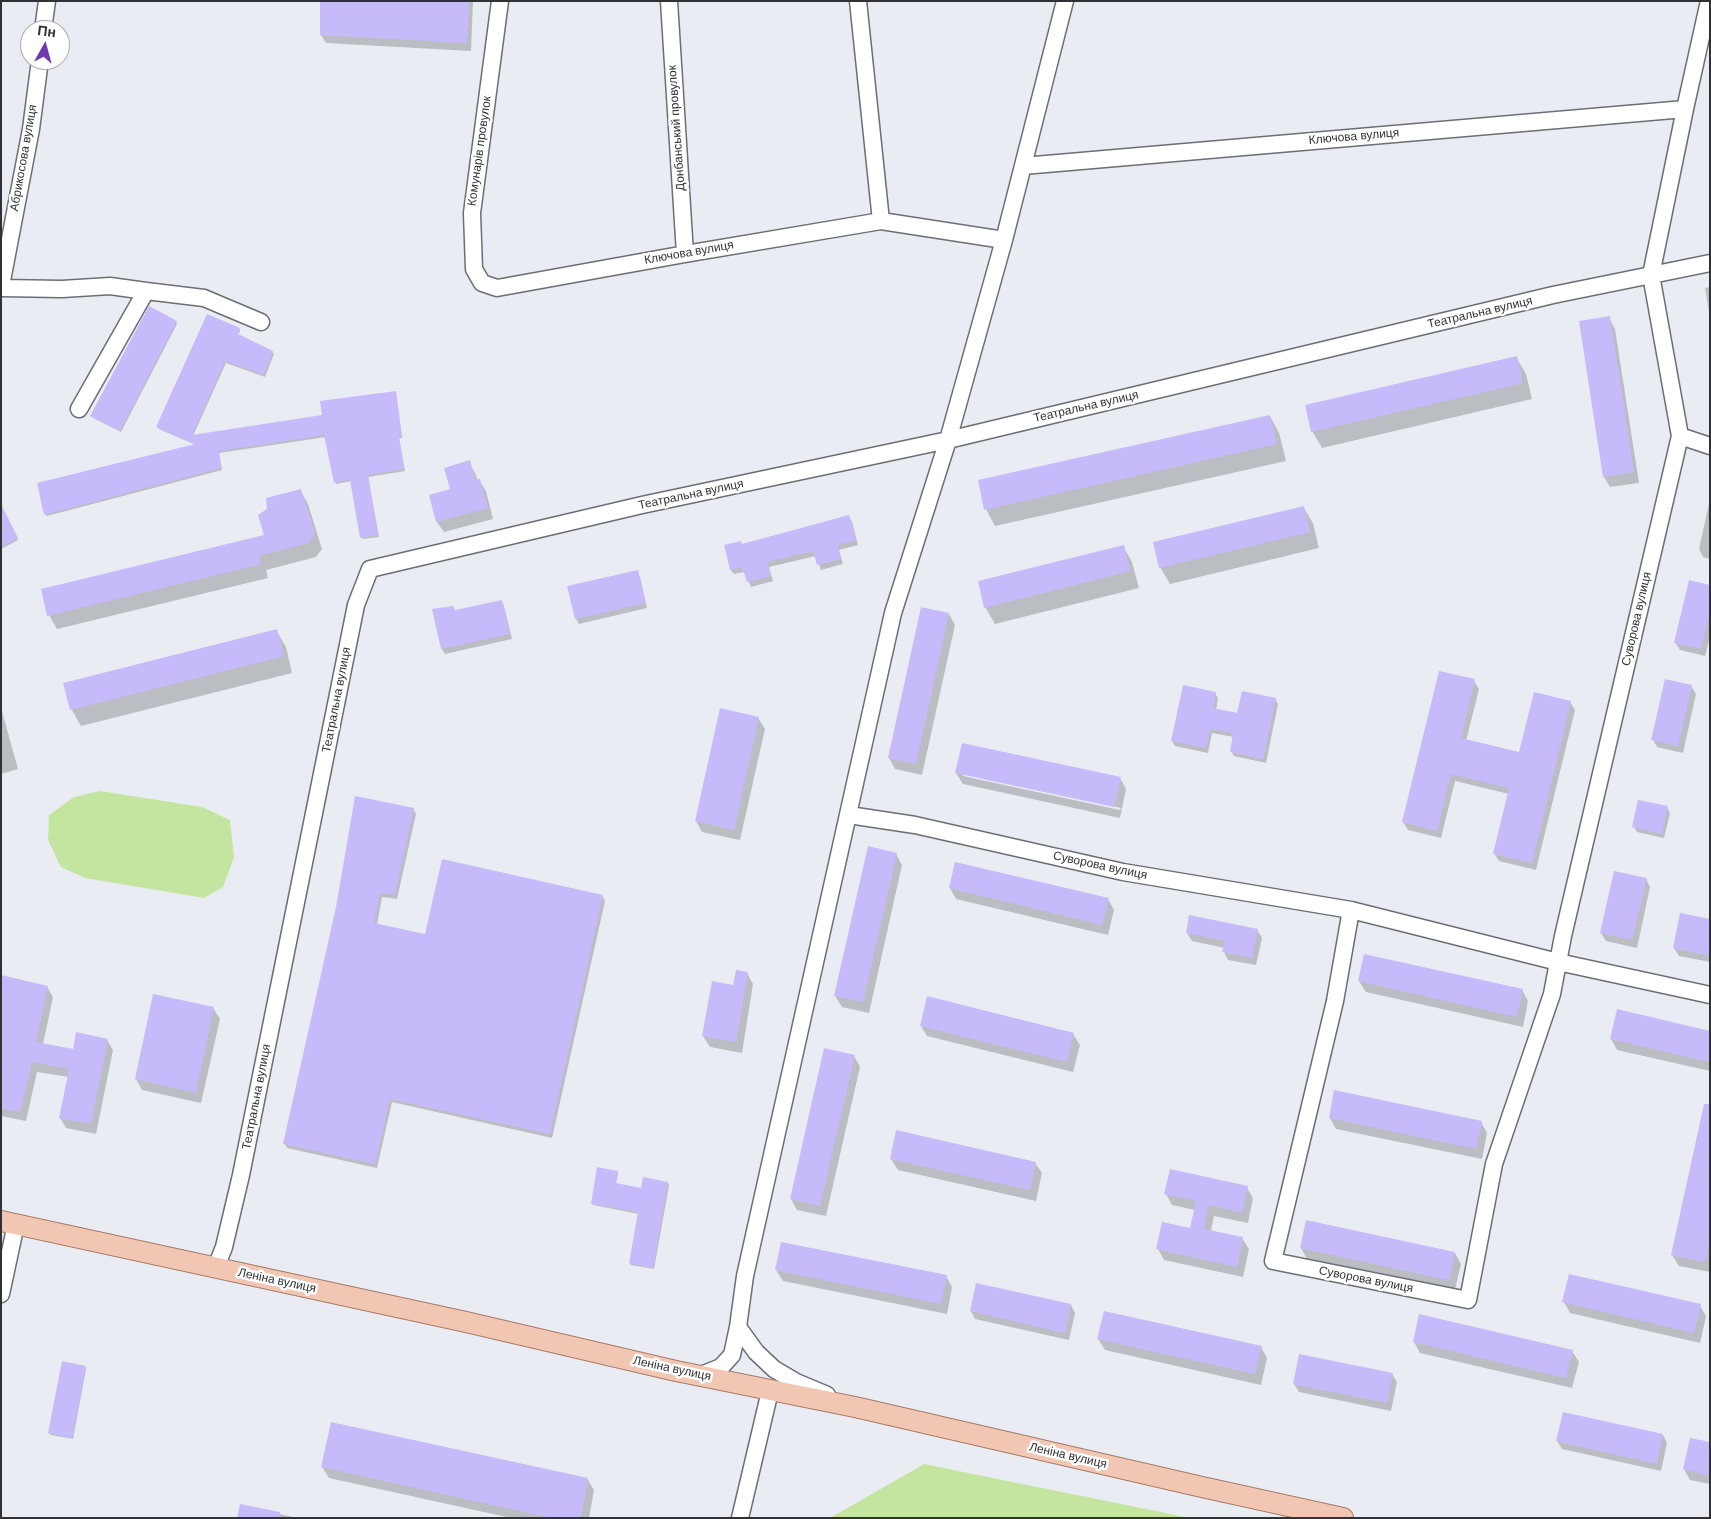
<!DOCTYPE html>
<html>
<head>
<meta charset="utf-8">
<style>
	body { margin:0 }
	#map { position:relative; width:1711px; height:1519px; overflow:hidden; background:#e9edf3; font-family:"DM Sans",sans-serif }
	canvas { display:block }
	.frame { position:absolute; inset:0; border:2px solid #303134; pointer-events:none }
	.north { position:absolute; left:20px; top:20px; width:50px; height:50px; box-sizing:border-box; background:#fff; border:1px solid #acadae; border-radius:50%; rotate:7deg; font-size:14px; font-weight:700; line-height:20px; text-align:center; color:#303134 }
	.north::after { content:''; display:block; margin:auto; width:18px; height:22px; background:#7039af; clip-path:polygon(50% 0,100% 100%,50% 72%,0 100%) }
</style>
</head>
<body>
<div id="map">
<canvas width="1711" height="1519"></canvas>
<div class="frame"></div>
<div class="north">Пн</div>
</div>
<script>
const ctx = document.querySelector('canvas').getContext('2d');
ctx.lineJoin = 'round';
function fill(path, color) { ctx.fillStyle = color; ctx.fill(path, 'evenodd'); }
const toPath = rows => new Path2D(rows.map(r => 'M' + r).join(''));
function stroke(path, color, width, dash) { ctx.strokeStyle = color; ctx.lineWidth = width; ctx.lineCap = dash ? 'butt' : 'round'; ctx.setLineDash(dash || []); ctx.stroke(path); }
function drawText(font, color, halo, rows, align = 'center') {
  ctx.font = font + ' "DM Sans",sans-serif'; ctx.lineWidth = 5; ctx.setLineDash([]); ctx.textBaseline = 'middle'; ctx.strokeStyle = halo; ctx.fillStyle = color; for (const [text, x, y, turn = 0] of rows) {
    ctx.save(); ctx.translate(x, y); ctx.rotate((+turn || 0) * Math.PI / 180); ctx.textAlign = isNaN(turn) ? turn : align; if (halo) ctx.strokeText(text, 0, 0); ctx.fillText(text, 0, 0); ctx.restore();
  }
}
fill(toPath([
	[100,791,202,807,230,820,234,857,223,887,204,898,85,878,61,867,48,840,49,815,74,797],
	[924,1464,1190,1518,830,1518]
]), '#c4e59f');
fill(toPath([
	[322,1,473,1,471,51,326,43,321,35],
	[1710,287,1710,317,1705,288],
	[1609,318,1615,329,1639,483,1610,487,1604,477],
	[176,322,177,324,121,432,93,418,92,416],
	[239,329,240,331,238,335,272,352,274,354,265,377,226,363,193,436,323,416,396,394,402,438,399,438,405,471,368,477,379,537,363,539,362,537,352,481,336,484,326,437,219,453,222,470,47,516,45,514,196,445,159,429,158,427],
	[1516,357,1526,374,1532,399,1322,448,1312,431],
	[1270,416,1279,433,1286,461,995,526,986,509],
	[469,462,475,473,478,481,479,480,486,491,493,519,444,532,437,522,451,490],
	[300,490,308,504,322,549,316,557,266,570,268,578,57,629,49,615,266,535],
	[1710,499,1710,559,1703,557,1699,549],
	[1303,507,1313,523,1319,548,1170,584,1160,567],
	[6,517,18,540,1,549,1,520],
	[849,517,852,522,858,545,839,550,843,564,821,570,816,556,769,567,773,581,751,587,745,572,734,574,731,570,742,545],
	[1123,546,1132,562,1139,588,995,624,985,607],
	[637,572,640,577,647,608,579,624,576,619],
	[1710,586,1710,637,1705,656,1680,650,1675,642],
	[501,601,504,606,512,639,445,654,442,649,434,610,455,611],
	[949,614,955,625,922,775,895,769,889,758],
	[276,630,286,647,292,673,81,726,72,710,65,684],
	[1474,681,1479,689,1466,741,1520,754,1570,702,1575,710,1536,870,1499,861,1494,853,1509,794,1455,781,1441,838,1408,830,1403,822],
	[1691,686,1696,694,1683,753,1657,747,1653,740],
	[1215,693,1218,698,1216,710,1238,715,1275,699,1278,704,1266,763,1234,756,1231,751,1234,737,1212,733,1208,753,1175,746,1172,741],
	[1,708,18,769,1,774],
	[758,718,765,729,740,840,702,832,696,821],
	[956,773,1120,778,1126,789,1120,818,963,784],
	[963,773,1121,808,1120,810,963,776],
	[1667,808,1670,813,1664,838,1637,832,1634,827],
	[413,809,416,814,397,899,382,897,377,925,426,936,603,897,605,901,552,1138,392,1102,377,1168,287,1148,285,1144,337,908],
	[896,854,902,865,869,1013,842,1007,835,996],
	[1646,879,1650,887,1637,948,1606,941,1601,933],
	[950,888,1108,899,1114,910,1108,935,956,899],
	[1190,917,1257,930,1262,938,1256,965,1228,960,1224,952,1225,948,1192,941,1187,933],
	[1710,920,1710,962,1679,956,1674,948],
	[747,973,753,984,742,1053,710,1047,703,1036,734,986],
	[1,977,47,987,53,997,43,1044,74,1050,107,1040,113,1050,96,1134,66,1128,60,1118,69,1077,37,1072,26,1121,1,1116],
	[1359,981,1522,990,1528,1001,1523,1027,1366,992],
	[213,1008,220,1019,201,1103,142,1090,136,1079],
	[921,1026,1073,1034,1080,1045,1073,1072,927,1036],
	[1710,1032,1710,1071,1617,1050,1611,1039],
	[854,1056,860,1067,826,1216,797,1210,791,1199],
	[1710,1108,1710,1272,1679,1266,1672,1255],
	[1330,1118,1481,1122,1487,1133,1482,1159,1336,1129],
	[891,1159,1035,1163,1042,1173,1036,1201,898,1170],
	[617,1172,618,1174,616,1184,642,1189,668,1183,669,1185,654,1269,631,1265,630,1263,639,1214,593,1205,592,1203],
	[1247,1188,1253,1198,1248,1223,1214,1216,1211,1231,1242,1238,1249,1249,1243,1277,1164,1260,1158,1249,1191,1230,1195,1210,1172,1205,1166,1194],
	[1301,1248,1455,1253,1461,1264,1455,1290,1307,1259],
	[776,1270,946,1276,952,1287,947,1314,783,1281],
	[1564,1302,1700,1306,1706,1316,1700,1343,1570,1313],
	[1071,1305,1075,1313,1069,1340,975,1319,971,1311],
	[1098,1339,1261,1347,1267,1358,1261,1385,1105,1350],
	[1414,1342,1572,1351,1579,1362,1572,1388,1420,1353],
	[85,1367,86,1369,73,1439,51,1435,49,1433],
	[1392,1374,1397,1382,1391,1411,1299,1392,1294,1384],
	[1663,1435,1667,1443,1661,1471,1562,1449,1557,1441],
	[1710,1443,1710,1484,1690,1480,1684,1469],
	[322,1467,588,1480,594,1490,589,1518,511,1518,329,1478],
	[241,1505,297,1518,238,1518]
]), '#0003');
fill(toPath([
	[320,1,469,1,467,43,320,35],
	[149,306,177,321,120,431,90,416],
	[207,314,240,328,238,334,273,351,264,375,225,361,192,435,322,415,320,401,396,391,402,436,399,436,404,469,368,475,378,535,360,538,350,480,334,483,324,435,219,451,221,468,44,515,37,483,195,444,156,427],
	[1610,316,1634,472,1603,477,1579,321],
	[1517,356,1523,383,1311,432,1305,405],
	[1270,415,1277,444,984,510,978,480],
	[470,460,475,480,480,479,488,508,436,522,429,495,450,489,444,468],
	[301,489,315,534,308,543,259,556,261,564,47,616,41,589,264,535,258,515,267,509,266,498],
	[1,504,18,538,1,547],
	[1304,506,1310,532,1159,568,1153,542],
	[849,515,856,540,838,545,841,559,817,565,813,551,767,562,771,576,747,582,742,567,730,570,724,545,741,541,742,544],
	[1124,545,1130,571,984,608,978,581],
	[638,570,646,603,575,619,567,586],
	[1689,580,1710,585,1710,612,1701,649,1674,643],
	[502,600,510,634,441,649,432,609,453,606,455,610],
	[921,607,949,613,916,764,888,758],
	[277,629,284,656,70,710,63,683],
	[1439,671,1475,679,1461,738,1519,752,1534,692,1571,701,1532,863,1493,854,1509,788,1451,774,1437,831,1402,822],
	[1665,679,1692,685,1678,746,1651,740],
	[1183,685,1216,692,1213,708,1237,713,1242,691,1276,698,1263,759,1230,752,1233,733,1210,729,1206,748,1171,741],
	[720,708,759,717,734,830,695,821],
	[962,743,1121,777,1114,807,955,773],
	[355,796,414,808,395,895,380,893,374,923,425,934,442,859,603,895,550,1134,390,1099,375,1164,283,1144,336,907],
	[1638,800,1668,806,1662,834,1632,827],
	[868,846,897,853,863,1002,834,996],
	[955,862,1109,898,1102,925,949,888],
	[1614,871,1647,878,1632,940,1600,933],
	[1680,913,1710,919,1710,956,1673,948],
	[1189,915,1258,929,1252,958,1222,952,1225,941,1186,933],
	[1364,954,1523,989,1517,1017,1358,981],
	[736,970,748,972,736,1042,702,1036,712,981,733,985],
	[1,975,48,986,36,1042,73,1049,76,1032,108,1039,91,1124,59,1118,69,1069,32,1062,20,1112,1,1108],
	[153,994,214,1007,196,1093,135,1079],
	[927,996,1074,1033,1067,1062,920,1026],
	[1617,1009,1710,1031,1710,1062,1610,1039],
	[824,1048,855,1055,820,1206,790,1199],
	[1334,1090,1482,1121,1476,1149,1329,1118],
	[1704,1104,1710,1104,1710,1241,1705,1262,1671,1255],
	[896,1130,1036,1162,1030,1190,890,1159],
	[597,1167,618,1171,616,1183,641,1188,643,1177,668,1182,653,1268,629,1263,638,1212,591,1204],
	[1170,1169,1248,1186,1242,1213,1209,1205,1204,1229,1243,1237,1237,1267,1156,1249,1162,1222,1190,1228,1196,1201,1164,1194],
	[1306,1220,1455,1252,1449,1280,1300,1248],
	[781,1242,947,1275,941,1304,775,1270],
	[1569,1274,1701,1304,1694,1333,1562,1302],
	[976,1283,1071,1304,1065,1333,970,1311],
	[1104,1311,1262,1346,1255,1374,1097,1339],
	[1419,1314,1573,1350,1566,1378,1413,1342],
	[1299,1354,1393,1373,1387,1403,1293,1384],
	[62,1361,86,1366,72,1438,48,1433],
	[1563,1412,1663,1434,1657,1464,1556,1441],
	[331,1422,588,1478,581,1518,552,1518,321,1467],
	[1690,1438,1710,1442,1710,1476,1683,1469],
	[240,1504,280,1512,279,1518,237,1518]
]), '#c7bafb');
const minor = toPath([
	[500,1,472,213,474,269,482,283,497,288,685,254,881,221,1004,240],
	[669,1,685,254],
	[858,1,881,221],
	[43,30,47,1],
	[1023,166,1685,109],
	[1,286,31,129,40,60],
	[1,288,62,289,110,286,146,291],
	[79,409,146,291,204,298,261,322],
	[1680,436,1710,446],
	[849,815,915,825,1123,872,1351,910,1558,962,1710,995],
	[1351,910,1335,1001,1273,1261,1468,1300,1494,1164,1552,994,1563,936,1680,436,1651,275,1685,109,1709,1],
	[216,1267,224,1247,241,1175,356,605,370,569,642,505,948,440,1553,295,1710,263],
	[1,1294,16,1224],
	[738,1327,756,1352,774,1369,796,1382,827,1395],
	[701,1375,721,1367,732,1355,738,1327,745,1276,893,613,948,440,1004,240,1065,1],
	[740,1518,770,1391]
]);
const major = toPath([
	[1,1221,466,1322,676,1371,855,1407,1202,1487,1343,1518]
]);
stroke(minor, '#6b6e73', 19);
stroke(major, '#a87a66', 22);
stroke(minor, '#fff', 16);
stroke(major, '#f1c7b3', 20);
drawText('12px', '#303134', '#fff', [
	["Донбанський провулок",677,128,-94],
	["Ключова вулиця",1354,137,-5],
	["Комунарів провулок",480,151,-82],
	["Абрикосова вулиця",24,158,-80],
	["Ключова вулиця",689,253,-10],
	["Театральна вулиця",1480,313,-13],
	["Театральна вулиця",1086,407,-13],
	["Театральна вулиця",691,495,-12],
	["Суворова вулиця",1637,619,-77],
	["Театральна вулиця",337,700,-79],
	["Суворова вулиця",1100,866,12],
	["Театральна вулиця",257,1097,-79],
	["Суворова вулиця",1366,1280,11],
	["Леніна вулиця",277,1281,12],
	["Леніна вулиця",672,1369,12],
	["Леніна вулиця",1068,1456,13]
]);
</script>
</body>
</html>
